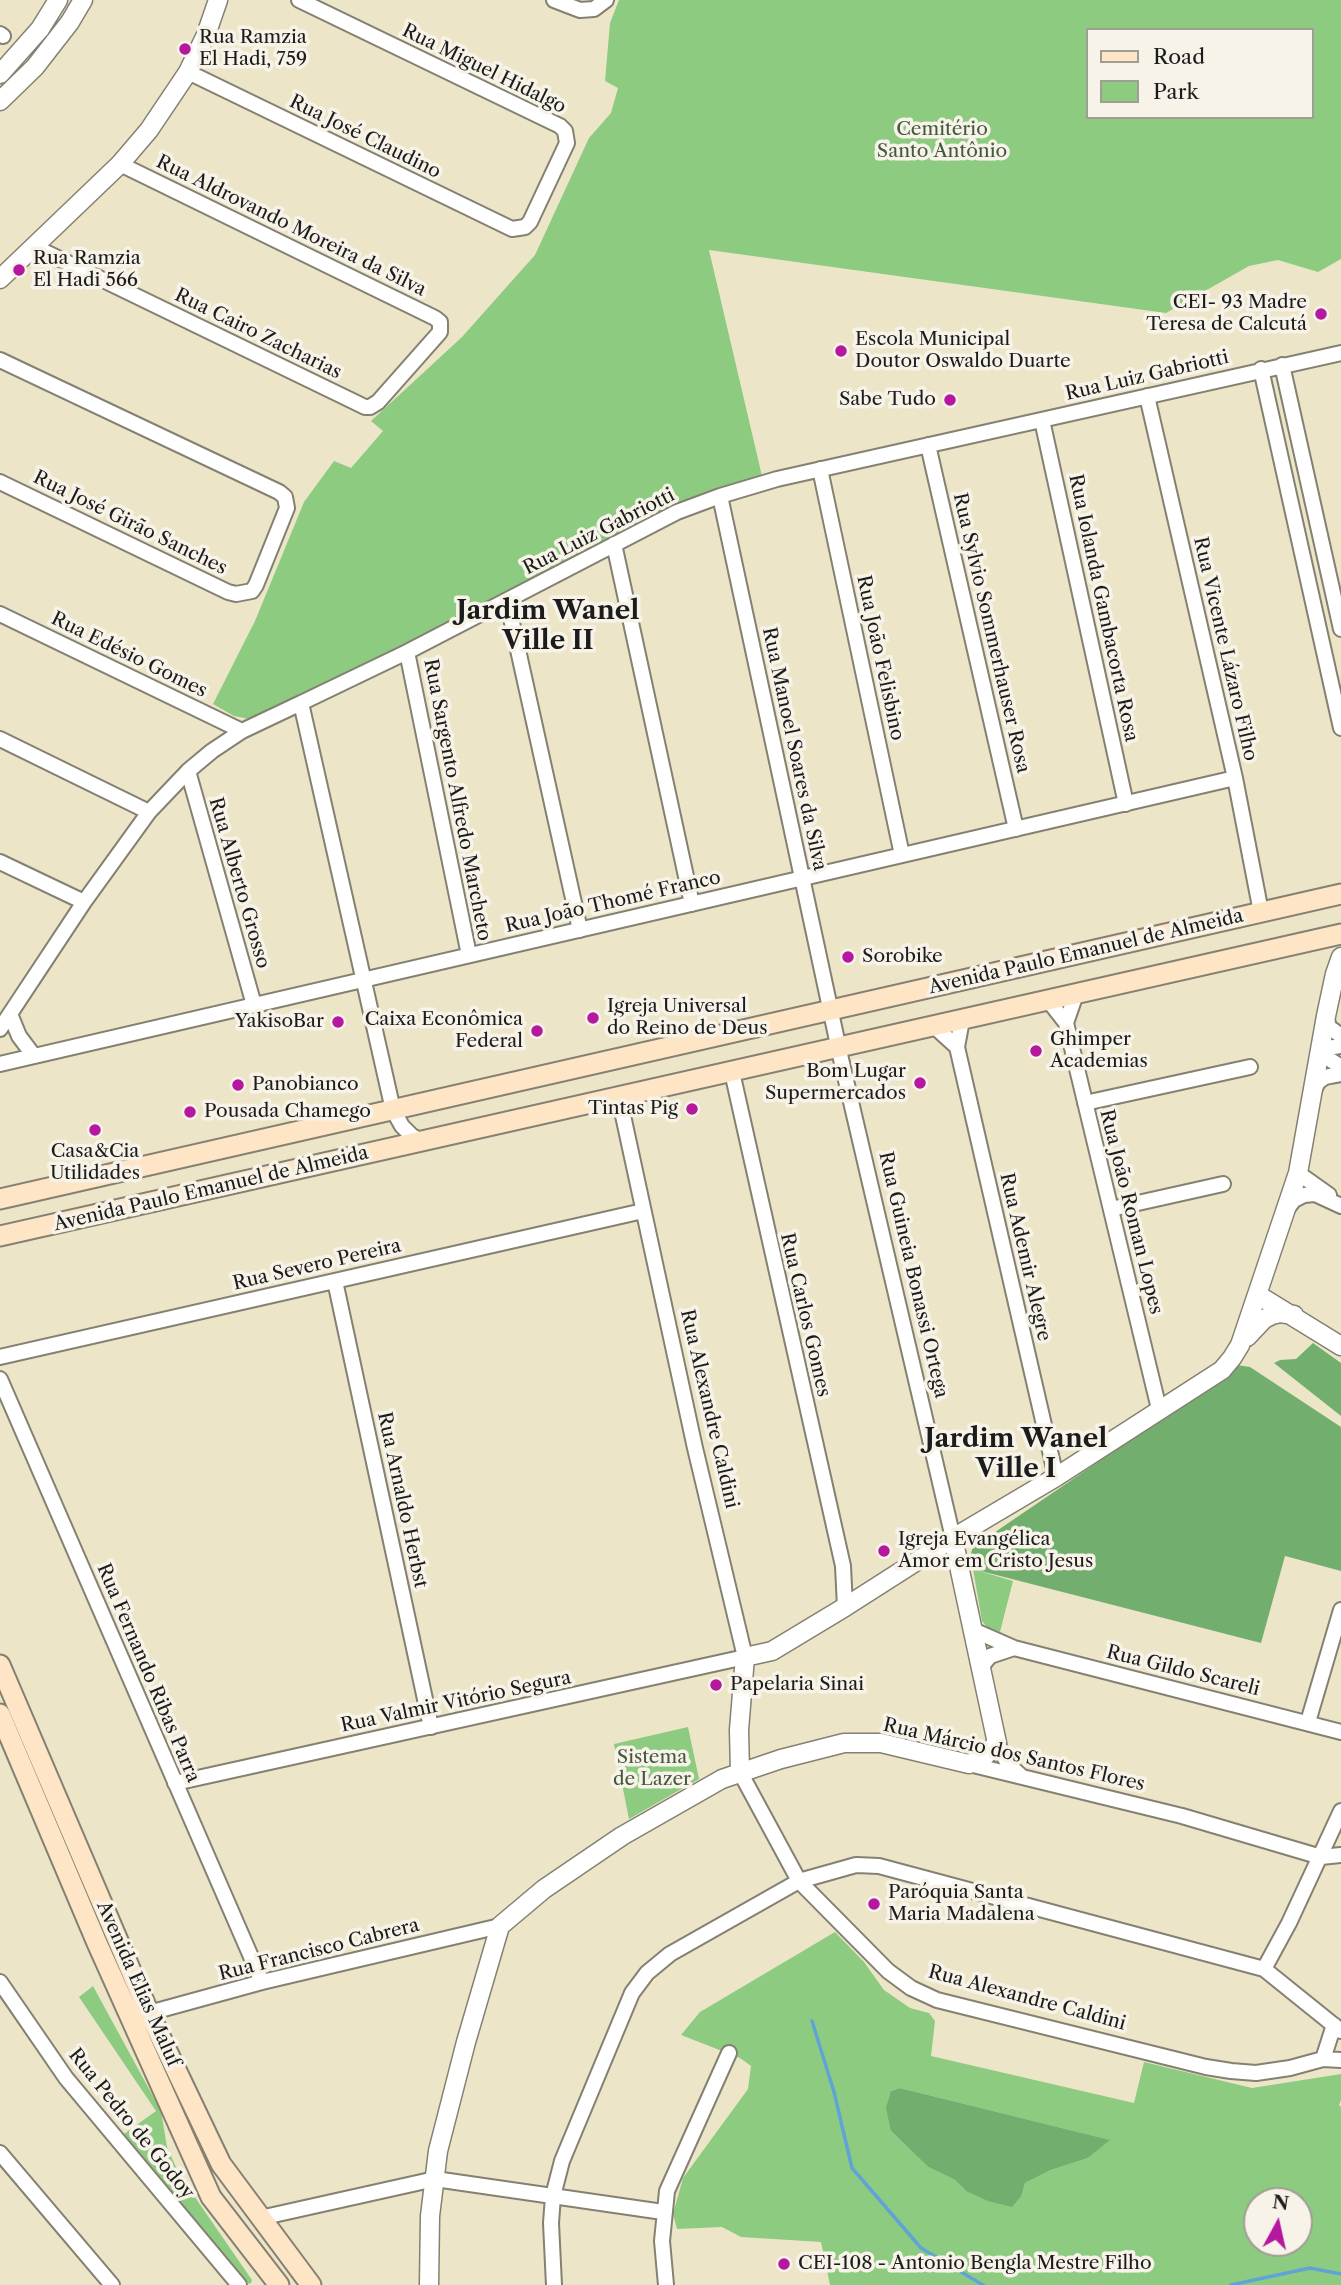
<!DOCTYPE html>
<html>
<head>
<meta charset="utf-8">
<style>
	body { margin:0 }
	#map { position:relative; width:1341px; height:2285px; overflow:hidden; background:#ede5c8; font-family:"Libre Caslon Text",serif }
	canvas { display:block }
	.legend { position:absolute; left:1086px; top:28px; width:228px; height:91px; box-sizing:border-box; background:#f7f3e8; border:2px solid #9f9d96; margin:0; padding:9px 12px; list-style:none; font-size:21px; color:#1c1c1c }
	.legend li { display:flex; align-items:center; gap:14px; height:35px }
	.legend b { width:35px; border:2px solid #9f9d96 }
	.north { position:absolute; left:1243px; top:2187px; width:70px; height:70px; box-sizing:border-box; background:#f7f3e8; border:2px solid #9f9d96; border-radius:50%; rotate:8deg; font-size:19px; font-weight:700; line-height:28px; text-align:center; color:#1c1c1c }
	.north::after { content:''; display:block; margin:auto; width:24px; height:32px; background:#b5179e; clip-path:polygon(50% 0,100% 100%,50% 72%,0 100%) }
</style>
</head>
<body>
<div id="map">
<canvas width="1341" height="2285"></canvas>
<ul class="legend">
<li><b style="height:9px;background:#fde5c5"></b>Road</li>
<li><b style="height:19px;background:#8dcb81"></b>Park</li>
</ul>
<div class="north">N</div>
</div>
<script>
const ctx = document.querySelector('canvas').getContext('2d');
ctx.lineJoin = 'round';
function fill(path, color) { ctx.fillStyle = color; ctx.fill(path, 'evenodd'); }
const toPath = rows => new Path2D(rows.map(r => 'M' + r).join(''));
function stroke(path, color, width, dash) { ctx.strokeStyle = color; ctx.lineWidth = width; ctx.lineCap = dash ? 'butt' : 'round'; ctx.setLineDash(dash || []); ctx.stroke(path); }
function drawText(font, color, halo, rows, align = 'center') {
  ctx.font = font + ' "Libre Caslon Text",serif'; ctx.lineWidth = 7; ctx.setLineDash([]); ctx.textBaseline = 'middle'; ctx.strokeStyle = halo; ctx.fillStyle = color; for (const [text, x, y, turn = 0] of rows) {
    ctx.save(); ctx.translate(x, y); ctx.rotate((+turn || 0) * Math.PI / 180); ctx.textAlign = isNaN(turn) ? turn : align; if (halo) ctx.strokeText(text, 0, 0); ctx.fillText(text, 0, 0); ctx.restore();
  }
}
fill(toPath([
	[619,0,1341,0,1341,259,1318,272,1278,260,1249,266,1166,313,709,250,762,476,688,499,263,717,249,719,234,716,213,704,255,621,304,502,334,461,351,468,383,431,371,421,462,337,535,255,589,138,611,113,618,88,605,81,610,23],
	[1087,30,1311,30,1311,117,1087,117],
	[973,1569,1013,1581,1000,1632,987,1627,982,1621],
	[688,1727,699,1779,629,1819,614,1744],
	[835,1932,864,1962,884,1990,910,2008,929,2013,935,2021,931,2056,1134,2103,1144,2062,1252,2088,1341,2074,1341,2100,1339,2105,1341,2107,1341,2285,830,2285,821,2242,741,2237,722,2227,677,2229,673,2214,683,2178,748,2089,751,2066,740,2058,681,2035,700,2012],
	[900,2088,1109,2140,1088,2158,1051,2170,1025,2183,1022,2196,966,2191,955,2180,928,2167,891,2131,891,2091],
	[1257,2201,1299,2201,1299,2243,1257,2243],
	[93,1986,161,2111,167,2147,179,2174,252,2280,251,2283,249,2284,124,2134,156,2111,79,1997]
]), '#8dcb81');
fill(toPath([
	[1313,1343,1341,1363,1341,1416,1274,1363,1280,1360,1296,1359],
	[1236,1365,1250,1367,1341,1427,1341,1571,1285,1556,1261,1643,973,1569,970,1556,973,1547,1229,1373],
	[900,2088,1110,2140,1088,2158,1051,2170,1025,2183,1022,2195,1012,2207,988,2201,966,2191,955,2180,928,2167,891,2131,886,2108,891,2091]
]), '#72af6f');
stroke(toPath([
	[812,2021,834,2092,852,2168,921,2248,983,2285],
	[1231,2285,1310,2268,1341,2274]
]), '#60a4d5', 3.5);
const minor = toPath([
	[554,0,580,10,594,9,606,0],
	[0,34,3,36],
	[188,72,512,229,525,227,530,222,567,143,565,131,560,126,299,0],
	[33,246,365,407,370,407,378,402,440,332,440,322,435,318,120,164],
	[0,360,279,492,285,497,287,508,256,585,252,591,236,594,228,592,0,482],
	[1282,365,1341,629],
	[1261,369,1341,728],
	[1147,396,1235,778,1261,912],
	[1042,420,1126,804],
	[928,445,1016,829],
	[820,469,902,855],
	[720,496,841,1059,953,1538],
	[614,544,692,904],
	[507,600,580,930],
	[0,614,242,731],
	[407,652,469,955],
	[0,739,149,812],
	[188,771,254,1005],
	[0,862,84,902],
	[1048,1000,1066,1023,1076,994],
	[10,1014,19,1036,34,1056],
	[1326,1016,1329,1027,1341,1036],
	[1066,1023,1159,1409],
	[935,1027,957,1047,962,1020],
	[0,1029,84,902,149,812,188,771,212,751,242,731,301,703],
	[957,1047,1056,1477],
	[1320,1049,1341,1046],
	[1320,1053,1341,1067],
	[0,1064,1235,778],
	[732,1072,843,1566,845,1607],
	[1313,1092,1318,1082,1325,1077,1341,1074],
	[1085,1103,1250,1067],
	[423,1142,412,1136,402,1126,393,1110,301,703,407,652,677,512,720,496,777,479,1341,353],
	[1298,1173,1329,1195],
	[1111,1209,1223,1184],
	[1287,1209,1294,1200,1304,1195,1315,1194,1341,1206],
	[335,1281,431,1727],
	[0,1357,643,1211],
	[0,1379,262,1982],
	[973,1630,1014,1648,1341,1732],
	[981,1667,990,1656,1014,1648],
	[1308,1722,1341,1610],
	[997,1743,1008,1764,1021,1776],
	[969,1764,1182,1816,1321,1857,1341,1855],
	[740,1772,799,1881,888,1971,911,1988,937,2000,1206,2067,1231,2071,1256,2073,1290,2068,1323,2059,1341,2060],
	[175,1783,745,1657,695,1448,619,1097],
	[1264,1969,1289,1923,1341,1811],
	[0,1982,66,2078,239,2285],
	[149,2013,262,1982,500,1926],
	[1323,2059,1334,2025],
	[0,2153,112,2285],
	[260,2218,435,2179,663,2212],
	[554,2285,551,2223,553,2196,562,2161,632,1993,647,1973,670,1954,799,1881,856,1865,879,1866,1264,1969,1341,2031],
	[666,2285,662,2241,667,2191,729,2053]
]);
const tertiary = toPath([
	[0,74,40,29,58,0],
	[0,101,35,67,70,22,83,0],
	[0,279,120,164,149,130,188,72,206,35,218,0],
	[1258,1295,1341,1346],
	[1247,1337,1264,1319,1272,1315,1280,1313,1294,1315],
	[740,1772,739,1730,745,1657,772,1651,845,1607,953,1538,1056,1477,1222,1370,1232,1358,1240,1345,1298,1173,1326,1016,1335,974,1341,957],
	[429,2285,430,2216,438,2151,466,2042,500,1926,544,1889,622,1836,722,1779,781,1759,844,1743,881,1743,969,1764,982,1759,997,1743,953,1538]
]);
const secondary = toPath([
	[0,1199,1341,894],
	[0,1236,1341,934],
	[0,1665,149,2013,221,2164,311,2285],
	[0,1714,97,1943,211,2197,279,2285]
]);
stroke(minor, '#848072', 18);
stroke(tertiary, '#848072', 21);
stroke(secondary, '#848072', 23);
stroke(minor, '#fff', 14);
stroke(tertiary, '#fff', 18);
stroke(secondary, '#fde5c5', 19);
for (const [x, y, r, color] of [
	[185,49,7,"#b5179e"],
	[19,270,7,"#b5179e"],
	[1321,314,7,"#b5179e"],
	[841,351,7,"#b5179e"],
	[950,400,7,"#b5179e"],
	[848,957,7,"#b5179e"],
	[593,1018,7,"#b5179e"],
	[338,1022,7,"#b5179e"],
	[537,1031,7,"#b5179e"],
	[1036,1051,7,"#b5179e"],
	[920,1083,7,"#b5179e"],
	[238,1085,7,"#b5179e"],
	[692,1109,7,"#b5179e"],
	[190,1112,7,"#b5179e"],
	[95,1130,7,"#b5179e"],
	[884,1551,7,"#b5179e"],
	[716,1685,7,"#b5179e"],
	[874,1904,7,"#b5179e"],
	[784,2264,7,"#b5179e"]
]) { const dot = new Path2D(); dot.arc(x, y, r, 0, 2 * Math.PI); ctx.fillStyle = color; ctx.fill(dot); stroke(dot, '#f7f3e8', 2.5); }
drawText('19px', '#1c1c1c', '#f7f3e8', [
	["Rua Ramzia",199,38],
	["El Hadi, 759",199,60],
	["Rua Ramzia",33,259],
	["El Hadi 566",33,281],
	["CEI- 93 Madre",1307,303,"right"],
	["Teresa de Calcutá",1307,325,"right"],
	["Escola Municipal",855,340],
	["Doutor Oswaldo Duarte",855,362],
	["Sabe Tudo",936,400,"right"],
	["Sorobike",862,957],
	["Igreja Universal",607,1007],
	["do Reino de Deus",607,1029],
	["Caixa Econômica",523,1020,"right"],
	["Federal",523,1042,"right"],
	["YakisoBar",324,1022,"right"],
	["Ghimper",1050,1040],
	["Academias",1050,1062],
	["Bom Lugar",906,1072,"right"],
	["Supermercados",906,1094,"right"],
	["Panobianco",252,1085],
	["Tintas Pig",678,1109,"right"],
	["Pousada Chamego",204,1112],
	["Casa&Cia",95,1152,"center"],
	["Utilidades",95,1174,"center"],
	["Igreja Evangélica",898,1540],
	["Amor em Cristo Jesus",898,1562],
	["Papelaria Sinai",730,1685],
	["Paróquia Santa",888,1893],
	["Maria Madalena",888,1915],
	["CEI-108 - Antonio Bengla Mestre Filho",798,2264]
], 'left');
drawText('19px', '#1c1c1c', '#f7f3e8', [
	["Rua Miguel Hidalgo",484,69,26],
	["Rua José Claudino",365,137,26],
	["Rua Aldrovando Moreira da Silva",291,226,26],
	["Rua Cairo Zacharias",258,334,26],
	["Rua Luiz Gabriotti",1147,376,-13],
	["Rua José Girão Sanches",130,523,26],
	["Rua Luiz Gabriotti",599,532,-27],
	["Rua Iolanda Gambacorta Rosa",1103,608,78],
	["Rua Sylvio Sommerhauser Rosa",991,633,77],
	["Rua Vicente Lázaro Filho",1225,649,77],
	["Rua Edésio Gomes",129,655,26],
	["Rua João Felisbino",880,658,78],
	["Rua Manoel Soares da Silva",794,749,78],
	["Rua Sargento Alfredo Marcheto",457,800,79],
	["Rua Alberto Grosso",239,883,74],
	["Rua João Thomé Franco",613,902,-13],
	["Avenida Paulo Emanuel de Almeida",1086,952,-13],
	["Avenida Paulo Emanuel de Almeida",211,1189,-13],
	["Rua João Roman Lopes",1131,1212,76],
	["Rua Ademir Alegre",1025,1257,77],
	["Rua Severo Pereira",317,1265,-13],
	["Rua Guineia Bonassi Ortega",913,1275,77],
	["Rua Carlos Gomes",805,1315,77],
	["Rua Alexandre Caldini",709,1409,77],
	["Rua Arnaldo Herbst",402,1500,78],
	["Rua Gildo Scareli",1183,1671,14],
	["Rua Fernando Ribas Parra",148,1673,67],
	["Rua Valmir Vitório Segura",456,1702,-12],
	["Rua Márcio dos Santos Flores",1014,1755,13],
	["Rua Francisco Cabrera",319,1950,-14],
	["Avenida Elias Maluf",138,1984,66],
	["Rua Alexandre Caldini",1027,1998,15],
	["Rua Pedro de Godoy",131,2124,51]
]);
drawText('19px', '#44593f', '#f7f3e8', [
	["Cemitério",942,130],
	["Santo Antônio",942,152],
	["Sistema",652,1758],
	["de Lazer",652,1780]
]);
drawText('bold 26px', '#1c1c1c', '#f7f3e8', [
	["Jardim Wanel",548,611],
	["Ville II",548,641],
	["Jardim Wanel",1016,1439],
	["Ville I",1016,1469]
]);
</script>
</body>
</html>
